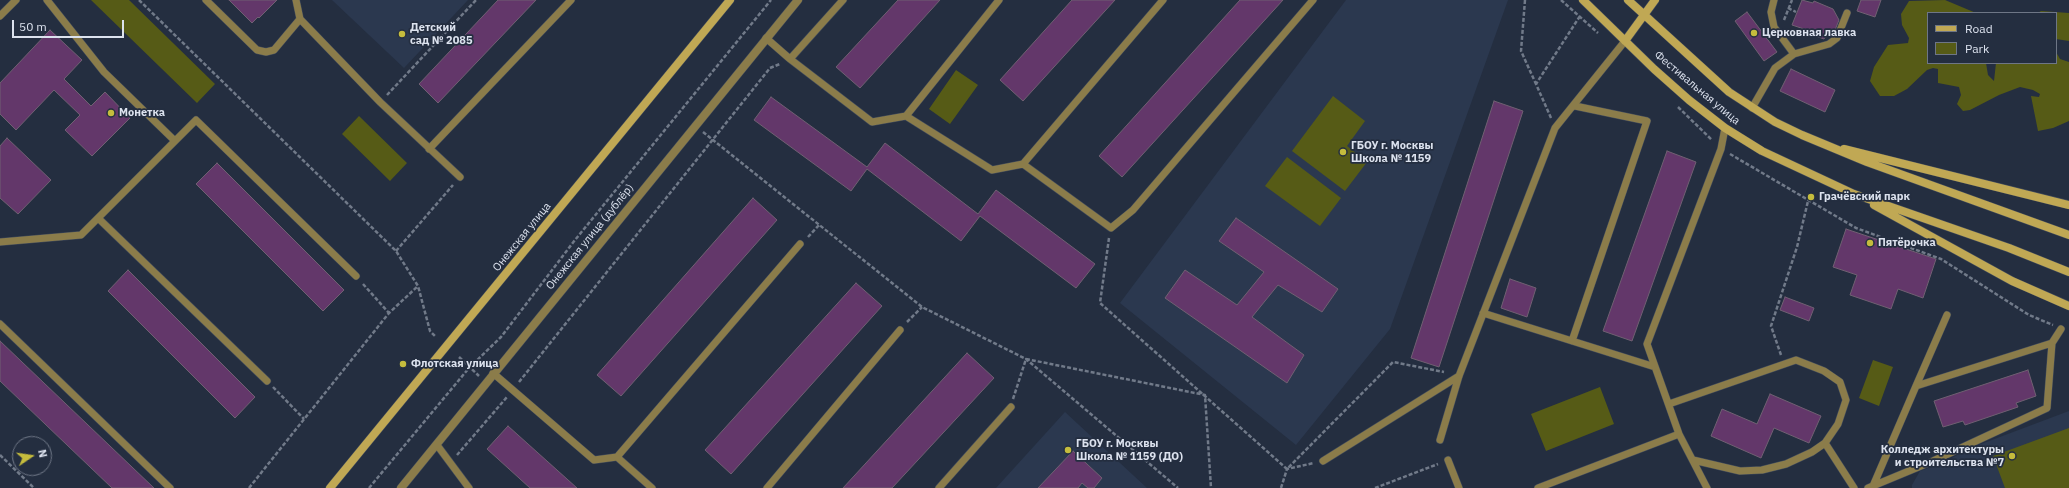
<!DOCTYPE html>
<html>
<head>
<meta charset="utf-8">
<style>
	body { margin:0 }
	#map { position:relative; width:2069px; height:488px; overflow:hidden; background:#242e40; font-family:"IBM Plex Sans",sans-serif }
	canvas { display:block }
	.legend { position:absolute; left:1927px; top:12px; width:130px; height:52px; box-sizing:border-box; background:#242e40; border:1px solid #6e7686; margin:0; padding:5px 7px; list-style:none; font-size:12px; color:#dce2ee }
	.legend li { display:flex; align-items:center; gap:8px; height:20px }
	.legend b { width:20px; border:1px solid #6e7686 }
	.north { position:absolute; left:12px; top:436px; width:40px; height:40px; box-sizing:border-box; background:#242e40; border:1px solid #6e7686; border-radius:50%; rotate:77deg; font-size:11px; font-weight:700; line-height:16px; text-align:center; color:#dce2ee }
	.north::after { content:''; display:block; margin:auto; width:14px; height:18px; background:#c5bc3d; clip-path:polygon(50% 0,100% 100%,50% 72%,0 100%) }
	.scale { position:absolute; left:12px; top:20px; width:112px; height:18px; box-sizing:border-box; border:2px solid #dce2ee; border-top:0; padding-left:5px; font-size:12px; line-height:14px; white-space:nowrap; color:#dce2ee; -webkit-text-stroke:3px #242e40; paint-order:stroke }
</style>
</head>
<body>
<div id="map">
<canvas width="2069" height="488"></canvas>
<ul class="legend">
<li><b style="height:5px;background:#c0a854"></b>Road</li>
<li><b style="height:11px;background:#565b16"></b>Park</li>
</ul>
<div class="north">N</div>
<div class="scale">50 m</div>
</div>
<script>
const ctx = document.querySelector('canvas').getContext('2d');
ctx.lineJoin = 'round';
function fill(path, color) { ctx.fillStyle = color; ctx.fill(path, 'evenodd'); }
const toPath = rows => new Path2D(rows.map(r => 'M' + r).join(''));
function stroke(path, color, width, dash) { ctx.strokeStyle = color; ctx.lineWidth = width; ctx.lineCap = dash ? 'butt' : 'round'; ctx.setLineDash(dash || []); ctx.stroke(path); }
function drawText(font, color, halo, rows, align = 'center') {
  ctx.font = font + ' "IBM Plex Sans",sans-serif'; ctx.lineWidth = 3.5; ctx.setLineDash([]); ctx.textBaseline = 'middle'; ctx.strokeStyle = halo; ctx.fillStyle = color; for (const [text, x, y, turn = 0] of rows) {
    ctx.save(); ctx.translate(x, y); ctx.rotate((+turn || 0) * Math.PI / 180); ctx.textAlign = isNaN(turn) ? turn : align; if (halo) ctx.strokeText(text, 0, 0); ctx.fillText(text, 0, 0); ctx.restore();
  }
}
fill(toPath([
	[332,0,468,0,404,68],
	[1346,0,1508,0,1390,329,1296,445,1120,303],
	[2069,411,2069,488,1912,488,1912,485,1920,471,1943,463,1968,449],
	[1065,412,1147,488,996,488]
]), '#2b384f');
fill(toPath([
	[91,0,129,0,215,84,197,103],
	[1945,0,1976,13,1928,13,1928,63,1986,63,1988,75,1994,81,1996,63,2056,63,2056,52,2060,59,2069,62,2069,121,2053,128,2038,131,2031,96,2039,97,2040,94,2033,90,2020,87,1999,95,1970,110,1963,111,1957,104,1961,95,1959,87,1938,83,1938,69,1933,68,1927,70,1907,89,1894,96,1880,96,1870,81,1874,67,1888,45,1908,43,1909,38,1902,25,1901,14,1909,1],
	[2041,11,2069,13,2069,41,2056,39,2056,13,2038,13],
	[956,70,978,85,950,124,929,109],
	[1333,96,1365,121,1347,146,1367,162,1345,191,1292,151],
	[359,116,407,163,390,181,342,134],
	[1287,157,1341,198,1320,226,1265,186],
	[1873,360,1893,367,1879,406,1859,398],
	[1600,387,1614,424,1546,451,1531,414],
	[2069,428,2069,488,2005,488,1993,456]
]), '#565b16');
const building = toPath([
	[229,0,277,0,259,18,258,17,252,23,229,0],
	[498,0,536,0,438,103,419,84,498,0],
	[898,0,940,0,860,88,836,67,898,0],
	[1072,0,1115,0,1023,101,1000,80,1072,0],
	[1240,0,1283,0,1122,177,1099,156,1240,0],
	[1802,0,1813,3,1814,1,1833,9,1839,20,1833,35,1825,37,1824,39,1807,33,1810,29,1807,30,1792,25,1802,0],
	[1861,0,1881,0,1875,17,1857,11,1861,0],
	[1747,12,1777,52,1764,61,1735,21,1747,12],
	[50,30,82,60,64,79,91,106,105,92,130,118,92,156,65,130,80,115,54,90,16,130,0,114,0,83,50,30],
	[1791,69,1835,90,1825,112,1780,91,1791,69],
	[771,97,867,167,885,143,978,214,996,190,1095,264,1076,288,980,216,961,241,867,169,851,191,754,120,771,97],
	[1494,101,1523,111,1439,367,1411,358,1494,101],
	[7,138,51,180,18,214,0,198,0,146,7,138],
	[1667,151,1696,162,1632,341,1603,331,1667,151],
	[217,163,344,290,323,311,196,184,217,163],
	[753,198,777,220,621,396,597,375,753,198],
	[1236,218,1338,289,1322,312,1278,285,1252,317,1304,355,1287,383,1165,298,1185,270,1237,305,1264,272,1219,241,1236,218],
	[1846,229,1936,259,1923,298,1898,289,1891,309,1850,295,1857,275,1833,267,1846,229],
	[128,270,255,397,235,418,108,291,128,270],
	[1510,279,1536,288,1527,317,1501,308,1510,279],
	[856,283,882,306,731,474,705,450,856,283],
	[1785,297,1814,308,1809,321,1780,310,1785,297],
	[0,341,154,488,112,488,0,381,0,341],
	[967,353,994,378,892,488,843,488,967,353],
	[2028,370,2036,396,2016,403,2018,407,1965,425,1963,421,1943,427,1934,401,2028,370],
	[1770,394,1821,416,1809,443,1774,428,1761,458,1711,436,1722,409,1757,424,1770,394],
	[508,426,577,488,530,488,487,449,508,426],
	[1073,451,1102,478,1094,488,1088,488,1082,483,1078,488,1038,488,1073,451]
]);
fill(building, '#63376a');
stroke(building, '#706072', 1);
const lane = toPath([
	[206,0,257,50,266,52,274,50,300,19,296,0],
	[1774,0,1771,12,1774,27,1794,54],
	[0,16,16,0],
	[300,19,380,102,460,177],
	[766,38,790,59,872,122,906,116,992,170,1023,164,1111,228,1133,210,1313,0],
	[790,59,843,0],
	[1752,108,1775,68,1794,54,1829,44,1837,38,1847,13],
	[906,116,999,0],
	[175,141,196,120,356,276],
	[429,149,571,0],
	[1023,164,1163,0],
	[98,218,267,381],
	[0,242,81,235,175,141,104,72,47,0],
	[1483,313,1655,367],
	[0,324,170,488],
	[1572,341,1647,121,1575,106],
	[493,373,594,460,617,457,652,488],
	[1916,386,1947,315],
	[1669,404,1796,360,1824,371,1840,382,1846,400,1838,424,1825,443,1854,488],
	[1440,440,1459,376,1555,128,1625,41],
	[437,445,469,488],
	[617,457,800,244],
	[1448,460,1459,488],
	[1693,460,1740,471,1762,470,1786,464,1812,452,1825,443],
	[1323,461,1459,376],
	[767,488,900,330],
	[939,488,1011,407],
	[1538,488,1679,434],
	[1707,488,1679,434,1647,344,1721,149,1725,128],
	[1868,488,1933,461,2047,408,2052,343,2061,329],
	[1874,488,1873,486,1916,386,2052,343]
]);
const street = toPath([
	[401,488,798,0]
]);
const secondary = toPath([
	[1583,0,1654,69,1689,100,1725,128,1762,151,1854,194,2009,248,2069,272],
	[1628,0,1729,92,1775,122,1802,135,1867,162,2069,235],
	[1625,41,1655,0],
	[1844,149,2069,205],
	[1874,205,2012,281,2069,306],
	[330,488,730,0]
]);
stroke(lane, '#414b5c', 8);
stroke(street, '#414b5c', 9);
stroke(secondary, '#414b5c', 9);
stroke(toPath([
	[139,0,396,251,418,286,430,331,435,336],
	[1525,0,1521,51,1536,84],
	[1561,0,1598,33],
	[1788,8,1796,12],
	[1784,20,1792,0],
	[387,95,476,0],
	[1678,107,1712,140],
	[1551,118,1536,84,1580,16],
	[703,132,922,307,1026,359,1178,488],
	[1730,154,1856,228,1941,259,2029,315,2053,325],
	[808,237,820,224],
	[1109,238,1100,303,1287,469,1393,362,1444,372],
	[396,251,453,185],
	[363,284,389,313],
	[907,322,922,307],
	[1781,355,1771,326,1797,247,1808,201],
	[459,357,479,376],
	[519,382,770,68,780,64],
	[273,387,304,419],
	[1013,399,1026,359,1205,395,1211,488],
	[0,455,34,488],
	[457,455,507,397],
	[249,488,389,313,418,286],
	[369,488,469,368,501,337,575,240,771,0],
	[1281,488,1287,469,1314,463],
	[1375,488,1438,464]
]), '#717a89', 2.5, [4, 2]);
stroke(lane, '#8b7c4a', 7);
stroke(street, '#8b7c4a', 8);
stroke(secondary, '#c0a854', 8);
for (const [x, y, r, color] of [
	[1754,33,4,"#c5bc3d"],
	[402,34,4,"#c5bc3d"],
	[111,113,4,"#c5bc3d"],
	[1343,152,4,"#c5bc3d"],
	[1811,197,4,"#c5bc3d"],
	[1870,243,4,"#c5bc3d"],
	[403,364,4,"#c5bc3d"],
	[1068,450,4,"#c5bc3d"],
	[2012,456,4,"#c5bc3d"]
]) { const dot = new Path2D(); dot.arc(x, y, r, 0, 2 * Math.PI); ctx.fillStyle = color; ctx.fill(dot); stroke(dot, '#242e40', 1.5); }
drawText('bold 11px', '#dce2ee', '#242e40', [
	["Детский",410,28],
	["сад № 2085",410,41],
	["Церковная лавка",1762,33],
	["Монетка",119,113],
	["ГБОУ г. Москвы",1351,146],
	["Школа № 1159",1351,159],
	["Грачёвский парк",1819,197],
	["Пятёрочка",1878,243],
	["Флотская улица",411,364],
	["ГБОУ г. Москвы",1076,444],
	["Школа № 1159 (ДО)",1076,457],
	["Колледж архитектуры",2004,450,"right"],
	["и строительства №7",2004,463,"right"]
], 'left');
drawText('11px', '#dce2ee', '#242e40', [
	["Фестивальная улица",1697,88,40],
	["Онежская улица",522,237,-51],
	["Онежская улица (дублёр)",590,237,-51]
]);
</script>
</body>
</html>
